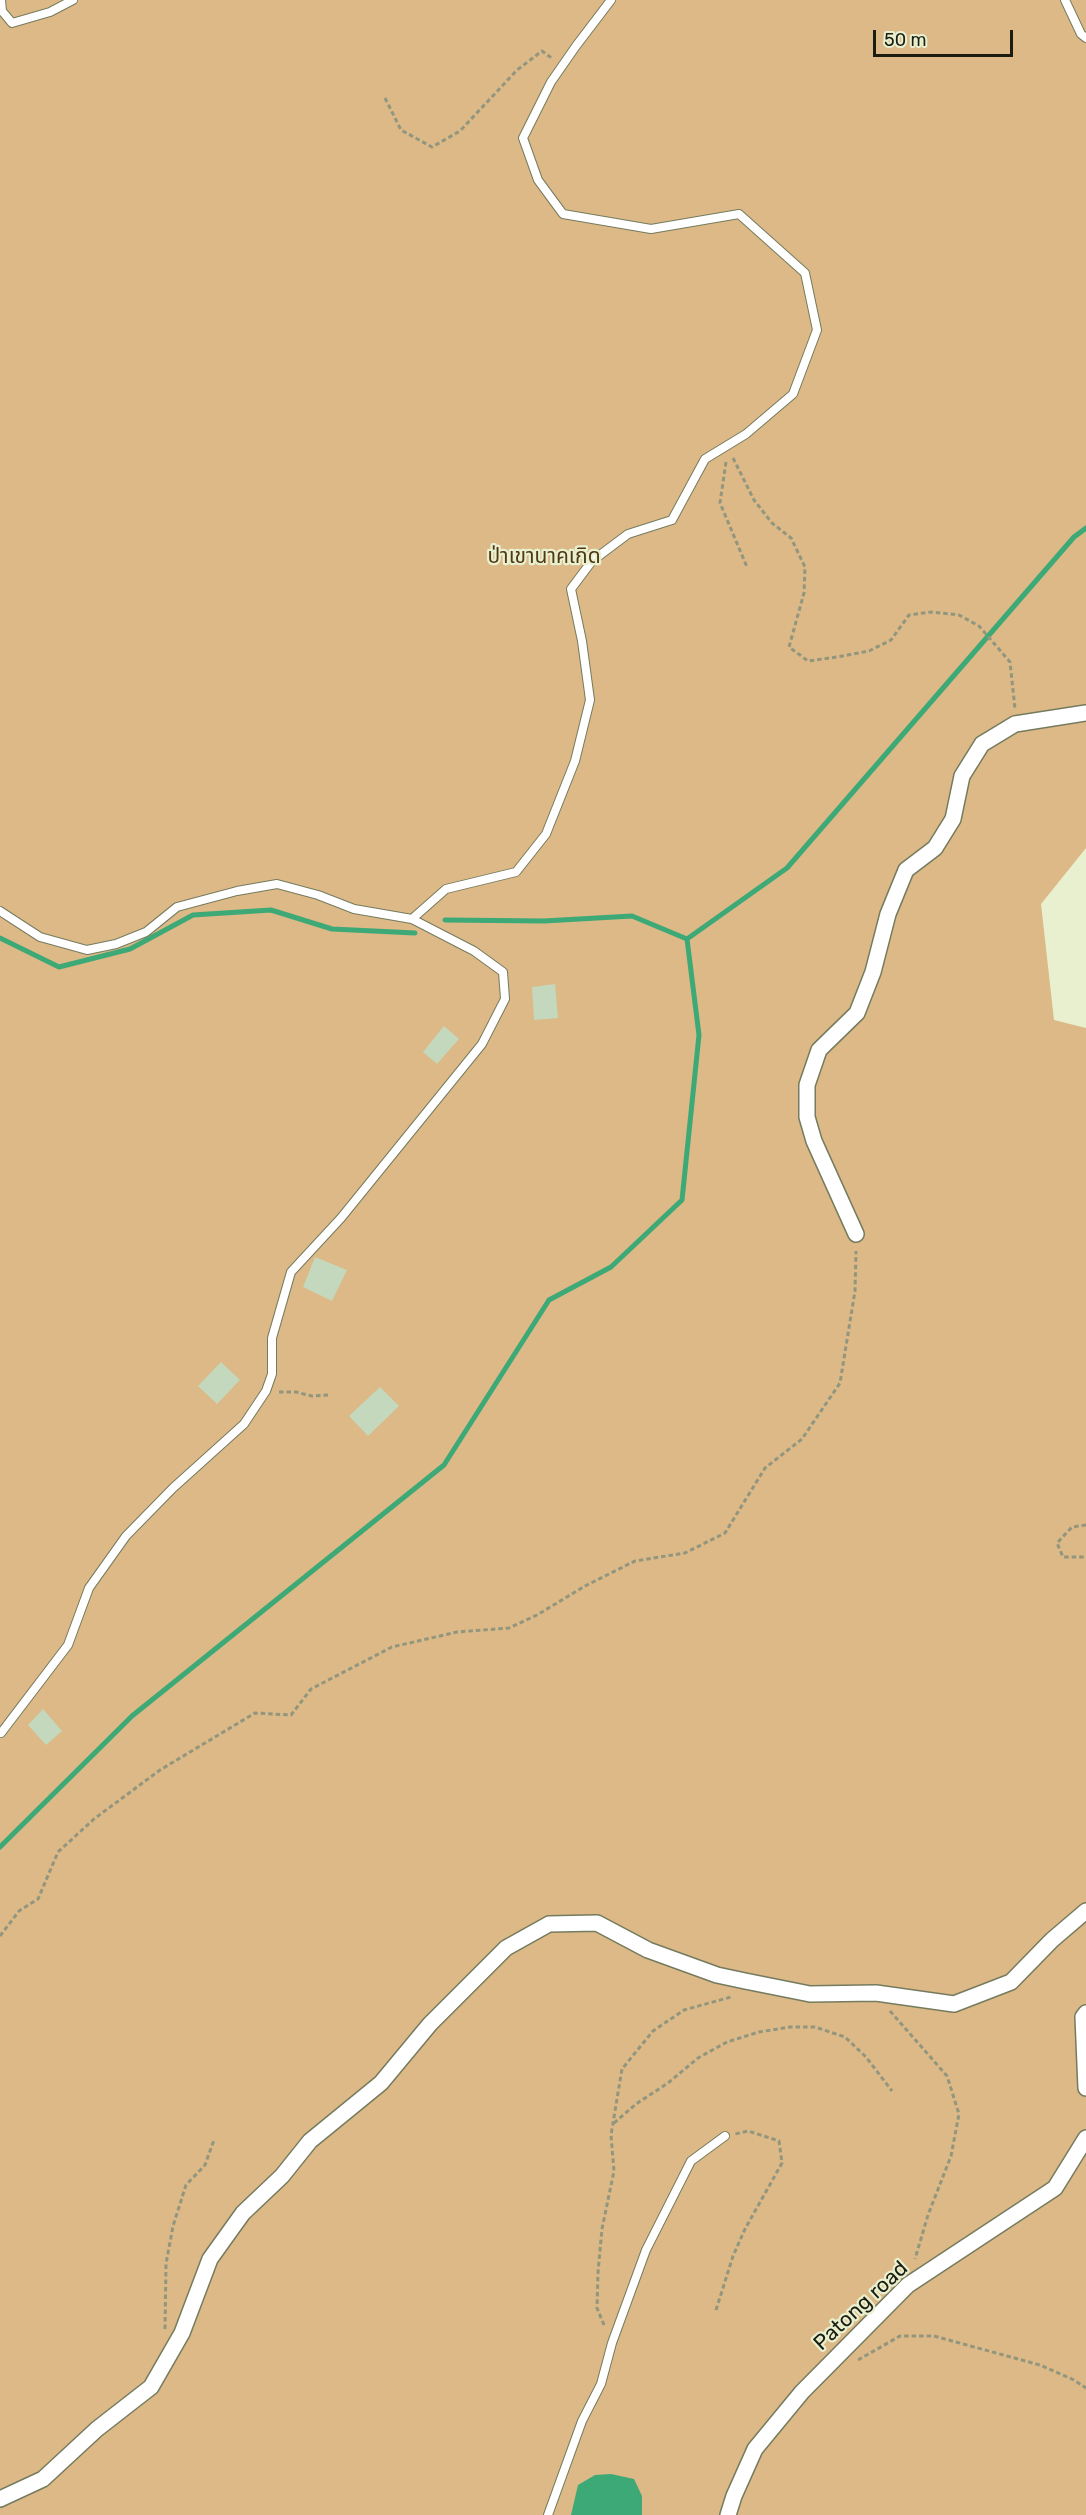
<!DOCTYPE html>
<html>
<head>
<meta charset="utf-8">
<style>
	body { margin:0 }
	#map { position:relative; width:1086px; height:2515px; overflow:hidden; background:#e9f0d0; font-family:Rubik,sans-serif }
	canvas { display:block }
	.scale { position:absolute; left:873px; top:30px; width:140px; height:27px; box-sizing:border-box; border:3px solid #1b1d11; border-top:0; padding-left:8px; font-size:18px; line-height:21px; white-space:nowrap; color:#1b1d11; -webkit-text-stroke:4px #e9f0d0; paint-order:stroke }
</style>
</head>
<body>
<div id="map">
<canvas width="1086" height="2515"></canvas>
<div class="scale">50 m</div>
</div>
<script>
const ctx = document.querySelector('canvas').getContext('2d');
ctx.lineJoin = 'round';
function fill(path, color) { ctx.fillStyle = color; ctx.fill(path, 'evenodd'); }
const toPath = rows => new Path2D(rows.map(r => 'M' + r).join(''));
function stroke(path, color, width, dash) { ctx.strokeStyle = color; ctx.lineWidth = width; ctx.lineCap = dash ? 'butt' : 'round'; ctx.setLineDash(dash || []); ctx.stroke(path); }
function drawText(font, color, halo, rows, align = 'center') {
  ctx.font = font + ' Rubik,"Noto Sans Thai",sans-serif'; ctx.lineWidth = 4.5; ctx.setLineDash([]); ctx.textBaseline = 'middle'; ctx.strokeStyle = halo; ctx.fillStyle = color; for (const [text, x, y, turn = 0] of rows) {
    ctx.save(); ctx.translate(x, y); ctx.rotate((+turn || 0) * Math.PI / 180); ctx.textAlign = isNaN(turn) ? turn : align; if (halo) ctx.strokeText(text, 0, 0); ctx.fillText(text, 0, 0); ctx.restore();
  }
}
fill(toPath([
	[0,0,1086,0,1086,848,1041,904,1054,1020,1086,1028,1086,2515,0,2515]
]), '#dcb986');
fill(toPath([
	[611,2474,634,2479,642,2496,642,2515,571,2515,578,2485,595,2475]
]), '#3ca977');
stroke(toPath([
	[445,920,544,921,632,916,687,939],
	[0,938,59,967,130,949,193,915,271,910,332,929,415,933],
	[0,1847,132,1716,444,1465,549,1300,611,1267,682,1200,699,1035,687,939,787,868,1074,537,1086,528]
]), '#3ca977', 5);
fill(toPath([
	[555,984,558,1018,534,1020,532,987],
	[444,1026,459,1039,437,1064,423,1052],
	[315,1257,347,1270,332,1301,303,1287],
	[221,1362,240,1380,217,1404,198,1386],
	[380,1387,399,1406,368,1436,349,1416],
	[43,1709,62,1731,46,1745,28,1725]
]), '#c3d8bd');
const service = toPath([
	[1,0,2,11,12,23,50,12,73,0],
	[1065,0,1081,34,1086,38],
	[0,911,40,937,87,950,116,944,146,932,177,907,237,891,277,884,318,895,354,909,412,919,474,951,503,972,505,999,482,1044,341,1218,291,1272,272,1338,272,1374,266,1391,244,1424,173,1488,126,1536,89,1588,68,1645,1,1733],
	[412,919,446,889,516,872,546,834,575,761,590,700,582,641,571,589,592,561,628,534,672,520,705,459,746,434,793,394,817,330,805,273,739,214,651,229,563,214,538,180,523,138,551,82,576,46,611,0],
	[548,2515,582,2421,601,2384,612,2343,646,2250,691,2161,725,2136]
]);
const minor = toPath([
	[856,1234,814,1141,807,1117,807,1085,819,1050,857,1013,873,972,888,914,906,870,935,848,953,819,962,776,982,744,1015,724,1086,713],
	[1086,2013,1083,2017,1086,2088],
	[0,2499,43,2479,97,2429,151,2387,182,2333,210,2259,243,2213,282,2176,310,2141,381,2083,430,2024,506,1948,549,1924,597,1923,648,1950,717,1975,745,1981,810,1994,876,1993,954,2004,1011,1982,1052,1940,1086,1911],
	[728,2515,734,2496,755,2449,802,2392,908,2285,1055,2188,1086,2138]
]);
stroke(service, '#757b5e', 10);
stroke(minor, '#757b5e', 18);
stroke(toPath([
	[385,98,401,130,432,147,460,131,517,70,542,51,553,59],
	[733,458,754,500,772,523,791,538,805,567,804,593,789,647,808,661,837,657,869,651,891,640,909,615,931,612,959,615,979,626,1010,662,1015,709],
	[726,462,720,503,747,567],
	[279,1392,296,1392,312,1396,328,1395],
	[1086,1525,1072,1527,1057,1543,1063,1557,1086,1557],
	[0,1936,19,1911,38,1899,58,1852,94,1819,160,1770,255,1713,291,1715,311,1689,392,1647,457,1632,509,1628,537,1615,585,1586,635,1561,685,1553,725,1533,765,1468,802,1439,840,1383,855,1291,856,1251],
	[890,2011,947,2076,959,2114,951,2156,928,2215,915,2259],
	[614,2123,636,2104,668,2083,698,2058,727,2042,759,2032,790,2027,815,2027,845,2037,866,2057,892,2091],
	[716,2310,733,2256,745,2229,782,2163,779,2141,748,2131,735,2134],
	[604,2325,597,2308,598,2272,602,2229,614,2171,611,2135,622,2069,653,2031,684,2010,731,1997],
	[165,2329,166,2264,173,2226,186,2185,205,2165,214,2140],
	[858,2360,900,2336,934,2336,1040,2365,1074,2380,1086,2388]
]), '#92967f', 3, [4.5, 3]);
stroke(service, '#fff', 8);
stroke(minor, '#fff', 15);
drawText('21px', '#4f3812', '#e9f0d0', [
	["ป่าเขานาคเกิด",544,557]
]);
drawText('21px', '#1b1d11', '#e9f0d0', [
	["Patong road",861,2306,-43]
]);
</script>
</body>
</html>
